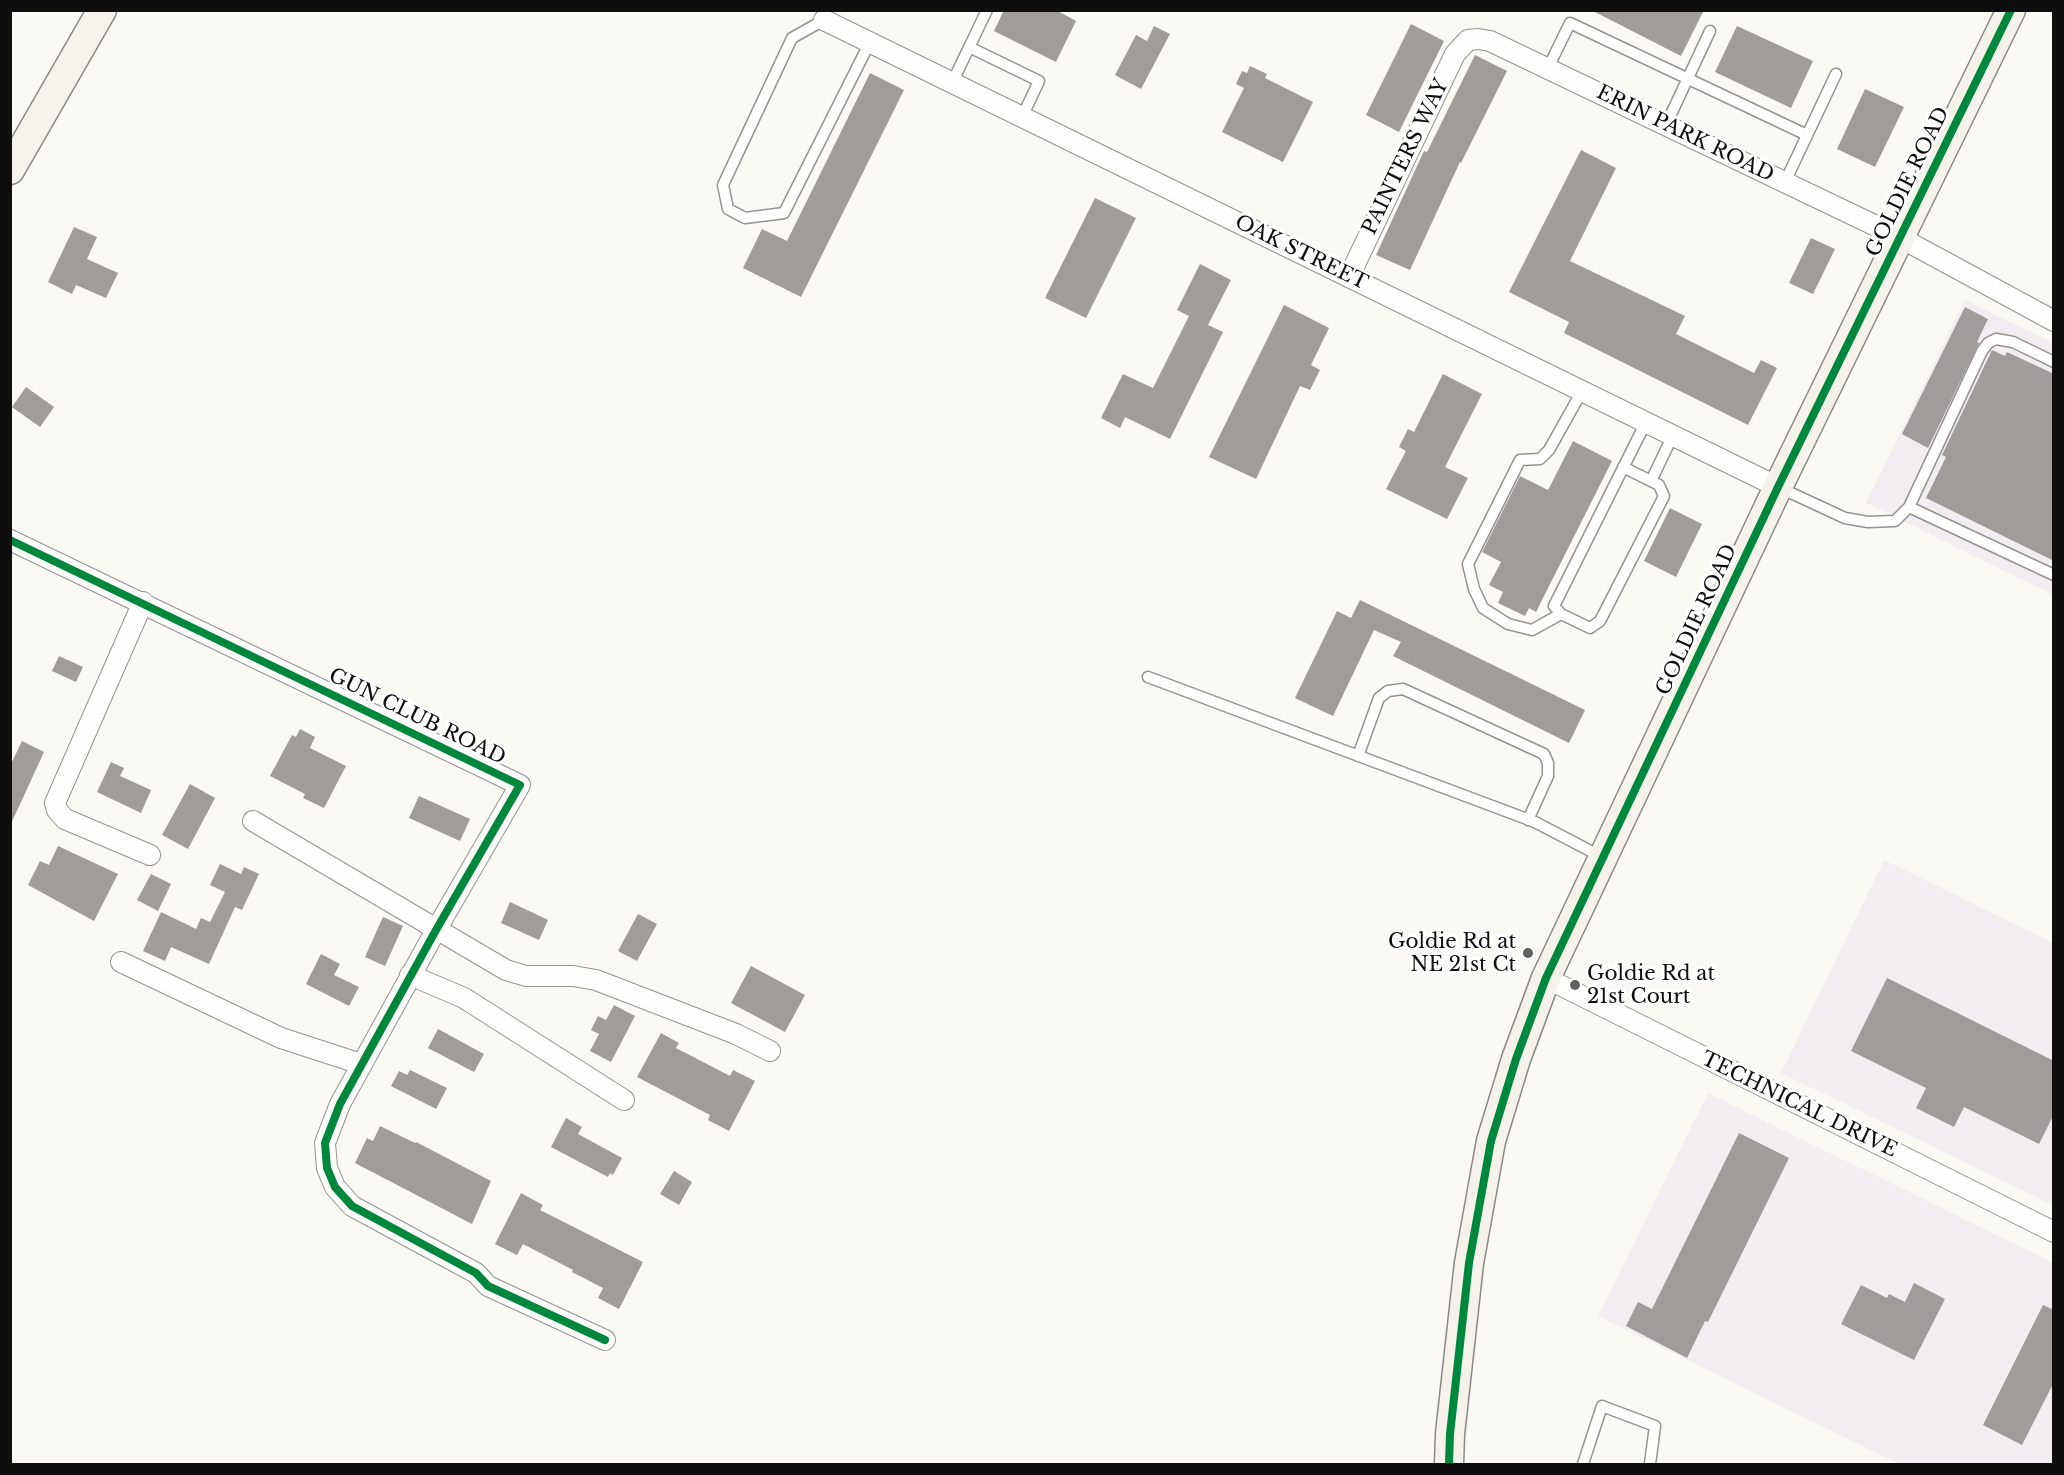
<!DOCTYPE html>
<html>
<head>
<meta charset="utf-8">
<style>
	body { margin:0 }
	#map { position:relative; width:2064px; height:1475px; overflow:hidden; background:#fbf9f4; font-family:"Libre Baskerville",serif }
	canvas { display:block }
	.frame { position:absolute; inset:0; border:12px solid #0e0e0e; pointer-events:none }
</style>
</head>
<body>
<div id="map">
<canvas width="2064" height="1475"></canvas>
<div class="frame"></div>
</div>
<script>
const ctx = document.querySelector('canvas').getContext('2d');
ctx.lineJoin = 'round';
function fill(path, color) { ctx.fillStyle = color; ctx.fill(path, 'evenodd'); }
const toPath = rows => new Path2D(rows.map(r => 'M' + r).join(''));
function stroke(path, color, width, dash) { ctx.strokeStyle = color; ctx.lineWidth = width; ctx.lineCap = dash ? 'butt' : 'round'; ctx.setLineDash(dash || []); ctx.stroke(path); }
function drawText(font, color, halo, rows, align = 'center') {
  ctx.font = font + ' "Libre Baskerville",serif'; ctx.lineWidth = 6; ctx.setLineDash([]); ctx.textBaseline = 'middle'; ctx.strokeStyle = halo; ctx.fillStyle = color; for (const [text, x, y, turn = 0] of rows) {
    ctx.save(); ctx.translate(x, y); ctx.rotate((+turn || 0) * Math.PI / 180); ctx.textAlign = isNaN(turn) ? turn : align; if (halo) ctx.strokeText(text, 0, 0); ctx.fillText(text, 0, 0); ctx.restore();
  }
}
fill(toPath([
	[1965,300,2053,343,2053,595,1866,503],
	[1884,860,2053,943,2053,1205,1781,1073],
	[1708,1093,2053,1263,2053,1464,1899,1464,1598,1316]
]), '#f2edf0');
fill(toPath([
	[1004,10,1056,10,1076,21,1056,62,994,31],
	[1591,10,1704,10,1681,56],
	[1411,24,1444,41,1399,132,1366,115],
	[1154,26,1170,34,1141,89,1115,75,1136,35,1147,41],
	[1737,26,1813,61,1791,108,1715,72],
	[1475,55,1507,71,1461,163,1460,162,1410,270,1376,255,1424,151,1427,152],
	[1250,66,1267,74,1265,78,1313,102,1283,162,1222,132,1244,88,1236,84,1242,71,1247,73],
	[870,73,904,90,801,297,743,268,762,229,787,241],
	[1865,89,1904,107,1875,167,1837,149],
	[1581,150,1616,168,1570,261,1685,316,1676,334,1754,373,1761,360,1777,368,1748,425,1564,333,1569,322,1509,292],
	[1095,198,1136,218,1086,318,1045,298],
	[74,227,97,237,87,259,118,273,106,298,76,285,72,294,48,282],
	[1811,238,1835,249,1813,294,1789,283],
	[1200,264,1231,280,1208,325,1223,332,1170,439,1125,417,1120,428,1101,418,1123,374,1153,388,1189,316,1177,310],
	[1284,305,1329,328,1311,365,1320,370,1310,390,1300,386,1256,479,1209,457],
	[1965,307,1988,319,1977,342,1979,343,1928,448,1902,434],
	[1992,350,2005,356,2007,352,2054,374,2054,561,1926,498,1946,457,1942,455],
	[1443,374,1482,394,1445,467,1468,478,1447,519,1386,489,1406,451,1399,447,1408,429,1414,432],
	[26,387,54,407,40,427,12,407],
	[1573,441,1612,461,1536,612,1529,608,1525,616,1498,603,1503,592,1489,585,1501,562,1482,552,1520,476,1548,490],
	[1670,508,1702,524,1676,577,1644,561],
	[1360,600,1585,710,1569,743,1393,656,1401,642,1374,630,1333,716,1295,698,1337,611,1351,618],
	[59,656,83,667,76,682,52,671],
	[300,729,315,737,310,748,346,766,324,808,303,798,305,794,270,776,292,735,296,737],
	[22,741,44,752,10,826,10,766],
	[111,762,124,768,120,776,151,790,141,813,97,792],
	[190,784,215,798,188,849,162,835],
	[419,796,470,819,460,841,409,818],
	[58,846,118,874,94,921,28,885,40,861,49,865],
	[220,864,241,874,244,867,259,874,242,910,235,907,209,964,171,947,165,961,143,951,161,912,196,929,201,918,210,922,225,892,210,885],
	[151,874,171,884,158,911,137,900],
	[510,902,548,920,539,940,501,923],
	[638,914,657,924,637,961,618,951],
	[383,917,403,926,385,966,365,957],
	[321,954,340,964,334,975,359,987,349,1006,306,984],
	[751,966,805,995,785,1032,731,1003],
	[1887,978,2054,1061,2054,1114,2039,1144,1964,1107,1954,1127,1916,1108,1926,1088,1851,1051],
	[614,1005,635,1016,611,1062,590,1051,599,1034,591,1030,598,1016,606,1020],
	[438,1029,484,1054,474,1072,428,1048],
	[661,1033,679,1043,676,1048,730,1076,733,1070,755,1081,729,1131,708,1120,710,1115,637,1077],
	[410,1070,447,1088,436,1109,391,1086,399,1071,407,1075],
	[566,1118,582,1127,578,1134,622,1158,613,1175,610,1173,608,1177,551,1147],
	[380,1126,415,1143,416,1142,491,1181,472,1224,355,1163,367,1138,373,1141],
	[1739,1133,1789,1158,1708,1322,1705,1321,1687,1358,1626,1326,1638,1302,1652,1309],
	[674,1171,692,1182,679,1205,660,1194],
	[521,1193,543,1205,540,1210,643,1262,619,1309,598,1298,603,1288,572,1272,573,1270,523,1244,517,1255,495,1244],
	[1914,1283,1945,1299,1914,1360,1841,1324,1861,1285,1887,1298,1889,1294,1905,1302],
	[2043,1305,2054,1310,2054,1382,2022,1445,1983,1425]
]), '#9f9c99');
const lane = toPath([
	[824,20,792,38,723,185,728,209,745,218,784,213,870,42],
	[969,47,1039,81,1022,117],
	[1548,68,1570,23,1807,135],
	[952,83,987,10],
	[1666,125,1710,31],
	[1785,182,1836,74],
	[1623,467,1659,485,1664,496,1600,621,1590,628,1561,614,1554,606,1646,422],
	[1651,481,1673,435],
	[1778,487,1845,518,1868,522,1895,521,1909,507,1982,351,1988,343,1996,339,2013,342,2054,362],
	[1909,507,2054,575],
	[1561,614,1532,630,1508,624,1483,608,1474,589,1468,564,1520,460,1540,459,1549,450,1582,391],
	[1148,677,1535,822,1602,857],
	[1358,756,1379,698,1388,691,1403,689,1544,754,1548,763,1548,776,1528,820],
	[1583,1464,1602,1406,1655,1426,1650,1464]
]);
const street = toPath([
	[824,20,1778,487],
	[1349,277,1455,54,1468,40,1478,39,1490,41,1899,237,2054,321],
	[10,540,520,785,436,930,340,1104,325,1143,327,1168,335,1187,352,1206,476,1273,488,1286,605,1340],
	[143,602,55,803,57,810,65,819,150,855],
	[253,821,506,970,526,976,573,976,596,980,736,1034,770,1051],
	[121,962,281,1038,361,1064],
	[410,975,464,998,624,1100],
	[1546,978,2054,1232]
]);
const secondary = toPath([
	[10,170,102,10],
	[1449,1464,1450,1434,1469,1263,1491,1141,1516,1059,1546,978,1778,487,2011,10]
]);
stroke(lane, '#959492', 13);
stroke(street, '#959492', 22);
stroke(secondary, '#8b8a88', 31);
stroke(lane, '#fefefd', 10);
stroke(street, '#fefefd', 20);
stroke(secondary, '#f4f2eb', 28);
stroke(toPath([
	[10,540,520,785,436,930,340,1104,325,1143,327,1168,335,1187,352,1206,476,1273,488,1286,605,1340],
	[1449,1464,1450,1434,1469,1263,1491,1141,1516,1059,1546,978,1778,487,2011,10]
]), '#00873e', 8);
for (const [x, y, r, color] of [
	[1528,953,6,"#61605e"],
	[1575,985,6,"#61605e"]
]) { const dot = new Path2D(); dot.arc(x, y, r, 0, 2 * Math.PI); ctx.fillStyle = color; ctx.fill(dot); stroke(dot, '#fff', 2); }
drawText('20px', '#0e0e0e', '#fff', [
	["ERIN PARK ROAD",1685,134,26],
	["PAINTERS WAY",1406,157,-64],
	["GOLDIE ROAD",1908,182,-64],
	["OAK STREET",1301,253,26],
	["GOLDIE ROAD",1697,620,-65],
	["GUN CLUB ROAD",417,717,26],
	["TECHNICAL DRIVE",1799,1105,26]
]);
drawText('20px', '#0e0e0e', '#fff', [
	["Goldie Rd at",1516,942],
	["NE 21st Ct",1516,965],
	["Goldie Rd at",1587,974,"left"],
	["21st Court",1587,997,"left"]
], 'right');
</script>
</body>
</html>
